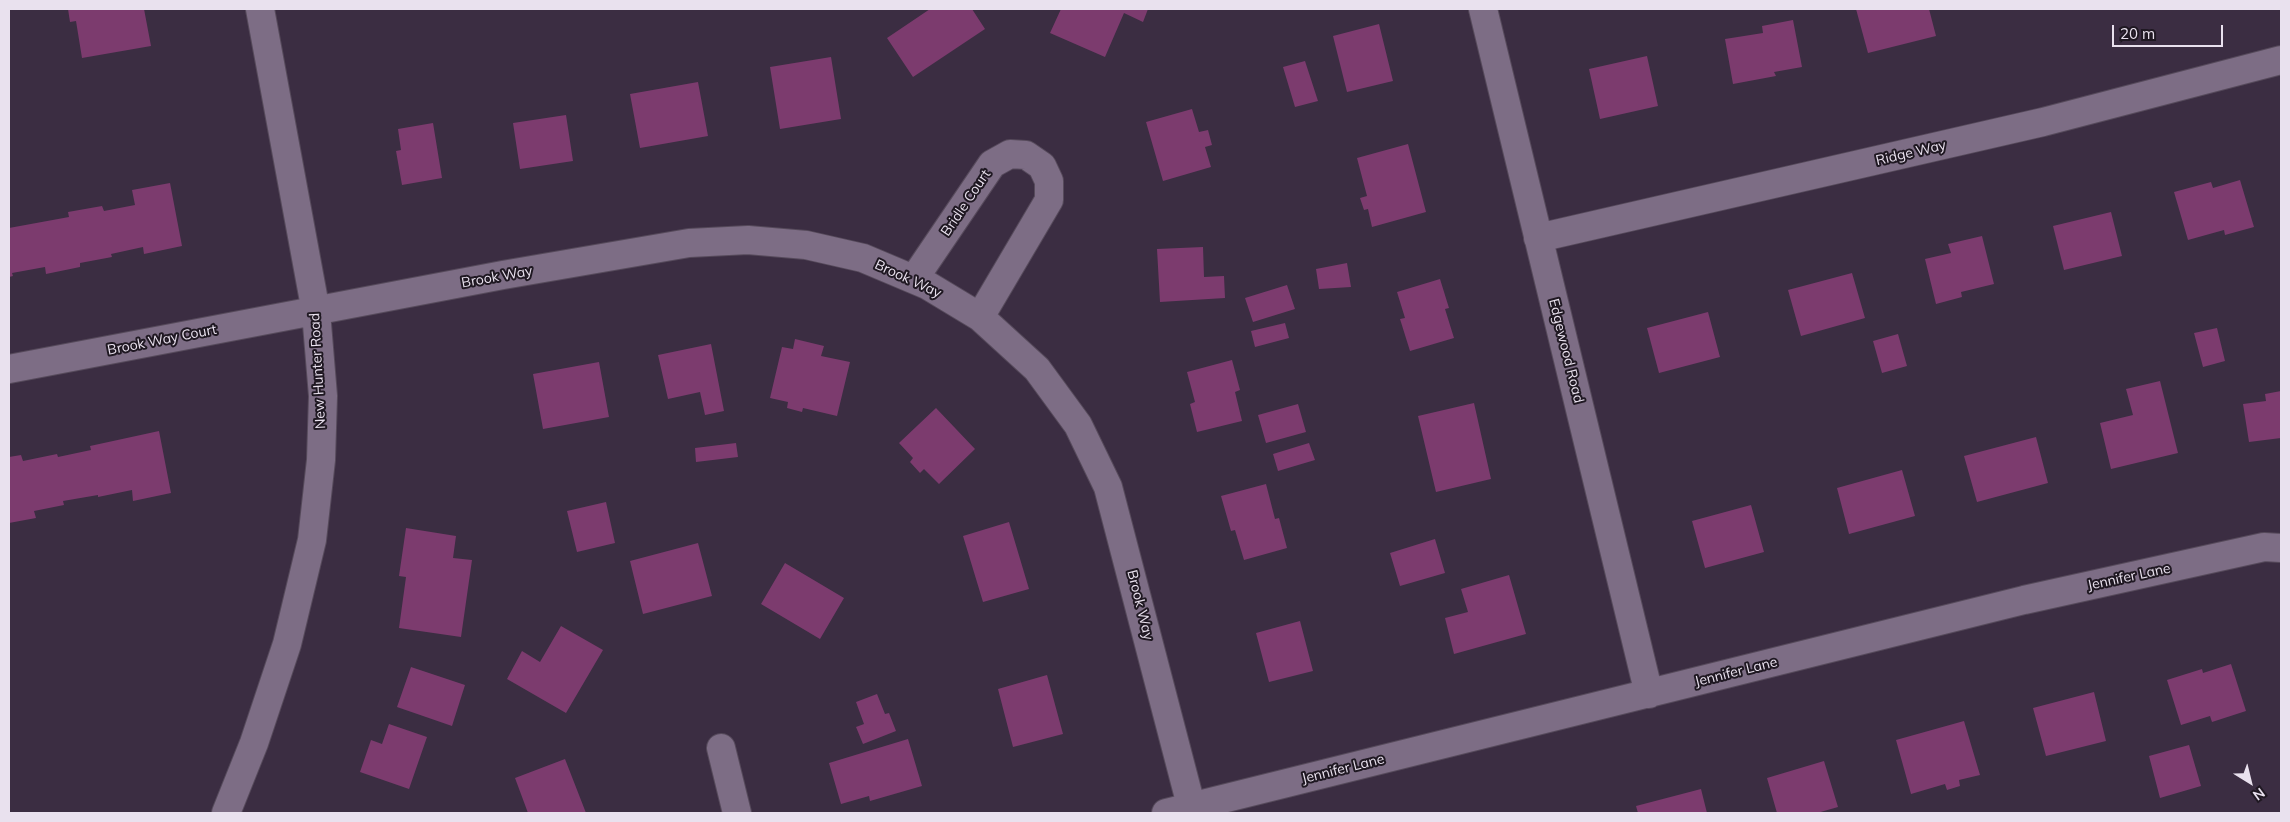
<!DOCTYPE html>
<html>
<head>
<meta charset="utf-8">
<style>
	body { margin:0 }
	#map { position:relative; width:2290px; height:822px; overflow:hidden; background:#3b2d42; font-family:Mulish,sans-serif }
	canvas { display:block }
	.frame { position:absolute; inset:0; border:10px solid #e9e1ee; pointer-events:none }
	.north { position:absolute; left:2225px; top:757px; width:50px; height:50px; -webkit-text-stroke:4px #1f1822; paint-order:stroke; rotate:144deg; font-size:14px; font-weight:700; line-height:20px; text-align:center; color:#e9e1ee }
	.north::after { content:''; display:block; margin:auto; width:18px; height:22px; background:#e9e1ee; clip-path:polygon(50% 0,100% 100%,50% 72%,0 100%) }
	.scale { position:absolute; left:2112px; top:25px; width:111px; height:22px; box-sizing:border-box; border:2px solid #e9e1ee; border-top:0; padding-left:6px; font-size:15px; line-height:18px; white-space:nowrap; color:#e9e1ee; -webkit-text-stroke:4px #1f1822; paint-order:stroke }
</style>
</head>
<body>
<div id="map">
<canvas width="2290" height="822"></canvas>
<div class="frame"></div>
<div class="north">N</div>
<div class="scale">20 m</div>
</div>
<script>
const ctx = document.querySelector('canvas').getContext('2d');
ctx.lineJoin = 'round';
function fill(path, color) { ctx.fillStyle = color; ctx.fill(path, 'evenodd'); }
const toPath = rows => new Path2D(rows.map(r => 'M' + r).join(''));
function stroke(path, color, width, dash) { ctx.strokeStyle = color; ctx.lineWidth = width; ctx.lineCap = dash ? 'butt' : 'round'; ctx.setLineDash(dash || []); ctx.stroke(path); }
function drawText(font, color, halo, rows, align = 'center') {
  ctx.font = font + ' Mulish,sans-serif'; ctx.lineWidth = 4; ctx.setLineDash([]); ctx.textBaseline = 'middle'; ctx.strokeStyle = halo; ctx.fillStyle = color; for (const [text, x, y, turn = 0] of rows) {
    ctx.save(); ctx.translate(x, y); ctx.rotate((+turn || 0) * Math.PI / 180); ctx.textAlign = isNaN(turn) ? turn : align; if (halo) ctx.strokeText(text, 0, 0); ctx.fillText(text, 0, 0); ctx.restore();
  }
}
fill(toPath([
	[68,9,144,9,151,46,82,58,76,21,70,22],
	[930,9,972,9,985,29,913,77,887,38],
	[1061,9,1148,9,1143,22,1124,13,1105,57,1050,33],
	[1856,9,1929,9,1936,36,1868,53],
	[1793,20,1802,67,1774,72,1776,76,1733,84,1725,39,1763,33,1762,26],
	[1379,24,1393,81,1347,92,1333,36],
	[1647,56,1658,106,1600,119,1589,69],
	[831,57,841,119,780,129,770,67],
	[1305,61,1318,101,1295,107,1283,67],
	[698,82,708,136,640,148,630,94],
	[1192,109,1199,132,1208,130,1212,145,1205,147,1211,167,1163,181,1146,122],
	[566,115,573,161,520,169,513,123],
	[433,123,442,178,402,185,396,151,401,150,398,129],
	[1408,144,1426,212,1372,227,1368,209,1364,210,1360,198,1367,196,1357,158],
	[2240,180,2254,227,2225,235,2224,230,2188,240,2174,192,2211,182,2213,188],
	[170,183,182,246,144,254,143,247,111,254,112,257,80,263,80,267,46,274,45,267,12,273,13,276,9,277,9,228,69,217,68,212,102,206,104,211,135,205,132,190],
	[2111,212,2122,256,2064,270,2053,226],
	[1982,236,1994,284,1961,292,1962,297,1936,304,1925,259,1951,253,1948,244],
	[1203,247,1204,277,1224,276,1225,298,1160,302,1157,249],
	[1347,263,1351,287,1319,289,1316,269],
	[1852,273,1865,318,1801,336,1788,290],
	[1440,279,1449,308,1445,309,1454,338,1410,351,1400,319,1405,318,1397,292],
	[1287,285,1295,309,1253,322,1245,298],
	[1708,312,1720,357,1659,373,1647,328],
	[1285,323,1289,338,1255,347,1251,331],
	[2217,328,2225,361,2203,367,2194,333],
	[1898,334,1907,366,1882,373,1873,341],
	[795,339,824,346,821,356,850,362,837,416,803,408,802,412,787,408,788,402,770,398,782,347,793,349],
	[711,344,724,411,705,415,700,392,668,399,658,355],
	[1232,360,1240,390,1235,392,1242,421,1197,432,1190,404,1195,402,1187,372],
	[599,362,609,417,543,429,533,374],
	[2160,381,2178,453,2111,469,2100,423,2133,415,2126,389],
	[2281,391,2281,438,2249,442,2243,404,2266,401,2265,394],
	[1474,403,1491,479,1436,492,1418,416],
	[1298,404,1306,432,1266,443,1258,415],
	[936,408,975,449,939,484,924,469,920,473,910,462,913,458,899,443],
	[159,431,171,493,133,501,132,490,98,497,98,495,63,501,64,505,34,511,36,518,9,523,9,457,21,455,23,461,57,454,58,457,91,450,90,446],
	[2036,437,2048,483,1977,502,1964,456],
	[736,443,738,457,696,462,695,448],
	[1309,443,1315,460,1278,471,1273,454],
	[1902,470,1915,516,1849,534,1837,488],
	[1266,484,1275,519,1279,518,1287,548,1244,560,1235,530,1231,531,1221,496],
	[606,502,615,543,577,552,567,511],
	[1751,505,1764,552,1705,568,1692,521],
	[1009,522,1029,589,983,602,963,536],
	[406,528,456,536,453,558,472,560,461,637,399,628,406,577,399,576],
	[1435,539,1445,573,1400,586,1390,553],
	[698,543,712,596,643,614,630,561],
	[785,563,844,598,820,639,761,604],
	[1509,575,1526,634,1454,654,1445,618,1468,612,1461,589],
	[1300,621,1313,671,1269,682,1256,633],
	[561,626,603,650,566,713,507,679,522,651,540,662],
	[2231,664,2246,711,2212,722,2210,716,2181,725,2167,680,2202,669,2203,673],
	[411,667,465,685,452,726,397,707],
	[1047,675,1063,734,1013,747,998,689],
	[2094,692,2106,741,2046,756,2033,708],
	[877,694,885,714,889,713,896,731,863,744,856,727,864,724,856,702],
	[1964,721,1980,775,1959,780,1960,786,1947,790,1945,784,1911,794,1896,740],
	[389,724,427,737,409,789,360,772,371,740,382,744],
	[908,739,922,786,870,801,869,796,841,804,829,763],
	[2189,745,2201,786,2160,798,2149,756],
	[565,759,586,813,528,813,515,778],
	[1824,761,1838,807,1817,813,1777,813,1767,778],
	[1701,789,1707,813,1638,813,1636,806]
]), '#7c3b6e');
const minor = toPath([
	[1483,9,1649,694],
	[1538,238,2043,122,2281,60],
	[914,279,992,164,1010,154,1026,155,1042,166,1049,181,1049,200,980,317],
	[9,369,503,275,689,243,748,240,806,245,863,258,927,285,980,317,1037,369,1078,425,1108,487,1193,813],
	[721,748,737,813],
	[226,813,254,743,287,644,312,540,321,460,323,396,316,312,260,9],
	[1166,813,2024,600,2264,547,2281,548]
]);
stroke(minor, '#564a5b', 30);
stroke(minor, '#7d6d85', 28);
drawText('14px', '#e9e1ee', '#1f1822', [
	["Ridge Way",1911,153,-13],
	["Bridle Court",966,203,-56],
	["Brook Way",497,277,-10],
	["Brook Way",908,279,25],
	["Brook Way Court",162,340,-11],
	["Edgewood Road",1566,351,76],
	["New Hunter Road",318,371,-93],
	["Jennifer Lane",2129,577,-12],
	["Brook Way",1140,605,76],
	["Jennifer Lane",1736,672,-14],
	["Jennifer Lane",1343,769,-14]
]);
</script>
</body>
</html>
